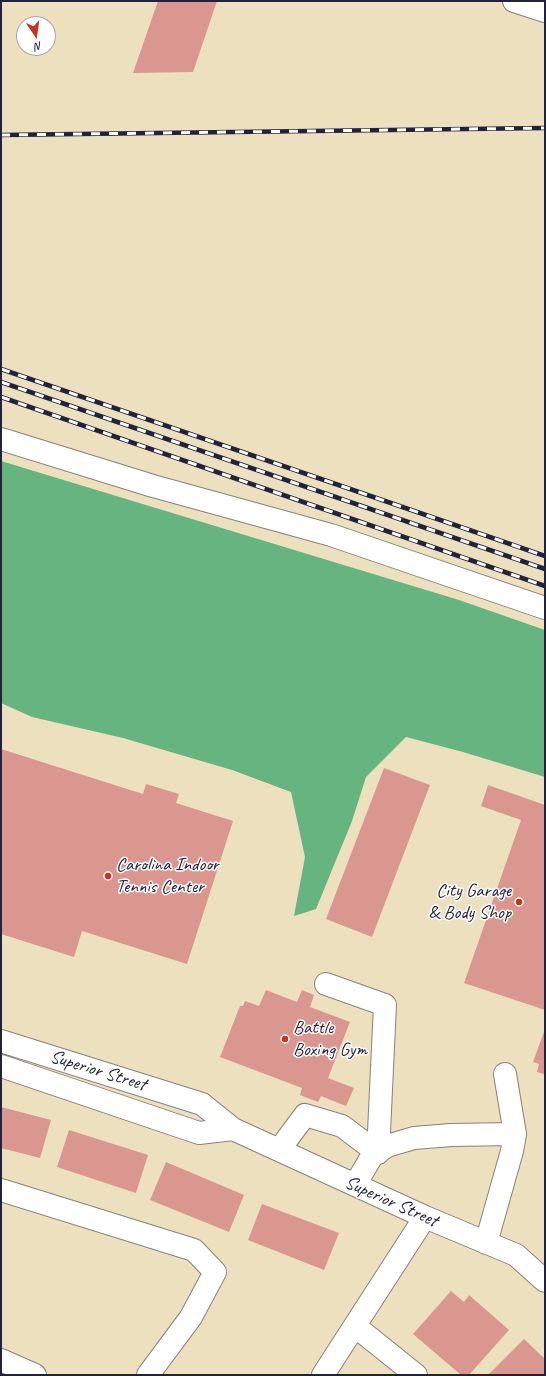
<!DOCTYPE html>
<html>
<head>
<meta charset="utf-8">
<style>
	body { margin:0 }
	#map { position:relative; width:546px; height:1376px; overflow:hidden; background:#ece0bf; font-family:Caveat,sans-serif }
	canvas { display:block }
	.frame { position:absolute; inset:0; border:2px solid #22223b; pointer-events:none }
	.north { position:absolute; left:16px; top:16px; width:40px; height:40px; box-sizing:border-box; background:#fff; border:1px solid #a7a7b1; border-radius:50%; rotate:167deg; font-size:11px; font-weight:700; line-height:16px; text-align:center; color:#22223b }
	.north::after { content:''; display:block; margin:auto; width:14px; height:18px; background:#c8321e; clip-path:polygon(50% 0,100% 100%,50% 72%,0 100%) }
</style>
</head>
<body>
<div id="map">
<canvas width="546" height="1376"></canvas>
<div class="frame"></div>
<div class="north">N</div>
</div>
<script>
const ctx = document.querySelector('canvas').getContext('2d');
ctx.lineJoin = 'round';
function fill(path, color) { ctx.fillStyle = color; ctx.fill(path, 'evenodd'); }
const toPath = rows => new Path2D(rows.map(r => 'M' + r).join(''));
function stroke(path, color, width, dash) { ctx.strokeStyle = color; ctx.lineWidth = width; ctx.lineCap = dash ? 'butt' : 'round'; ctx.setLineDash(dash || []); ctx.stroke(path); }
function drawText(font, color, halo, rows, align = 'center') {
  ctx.font = font + ' Caveat,sans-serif'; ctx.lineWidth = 3; ctx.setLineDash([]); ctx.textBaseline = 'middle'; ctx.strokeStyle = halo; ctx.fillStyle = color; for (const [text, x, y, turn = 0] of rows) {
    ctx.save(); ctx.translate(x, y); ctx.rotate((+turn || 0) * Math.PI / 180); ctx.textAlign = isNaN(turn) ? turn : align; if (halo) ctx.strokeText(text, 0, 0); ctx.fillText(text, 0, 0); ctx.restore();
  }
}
fill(toPath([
	[1,461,459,600,545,630,545,777,463,752,406,737,366,777,352,821,316,909,294,916,305,857,291,792,232,770,123,738,32,717,1,703]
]), '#66b580');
fill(toPath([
	[158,1,217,1,193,72,133,73],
	[1,749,143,794,146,784,179,794,176,803,233,821,187,964,82,931,74,957,1,934],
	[384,768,430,785,372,937,326,919],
	[488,785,545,805,545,1010,464,983,521,820,481,806],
	[266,990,297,1002,302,990,314,995,310,1007,350,1022,328,1078,354,1088,346,1106,321,1096,318,1102,300,1095,302,1088,220,1057,240,1006,243,1006,245,1001,259,1006],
	[545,1029,545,1072,544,1074,537,1072,539,1064,533,1062],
	[1,1107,51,1120,40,1158,1,1148],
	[69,1130,148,1155,136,1193,57,1167],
	[166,1162,244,1195,229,1232,150,1200],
	[262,1204,339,1233,324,1270,248,1240],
	[451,1291,464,1302,469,1295,509,1330,469,1375,461,1375,413,1334],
	[524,1339,545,1359,545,1375,488,1375]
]), '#da978f');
const minor = toPath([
	[514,1,545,11],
	[1,439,153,486,331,535,545,608],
	[326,984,385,1005,378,1153],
	[1,1041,202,1104,233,1129,425,1217,516,1255,545,1281],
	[1,1066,199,1133,233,1129],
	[279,1150,305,1115,342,1126,378,1153],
	[355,1185,372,1156,387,1146,414,1138,451,1135,515,1134],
	[1,1190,194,1250,215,1272,191,1317,148,1375],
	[486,1243,512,1151,515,1134,505,1074],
	[355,1326,416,1375],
	[1,1360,35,1375],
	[323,1375,425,1217]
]);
stroke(minor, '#87817d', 24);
stroke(minor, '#fff', 22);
const rail = toPath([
	[1,135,545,128],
	[1,369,545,556],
	[1,382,545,569],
	[1,397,545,586]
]);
stroke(rail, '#22223b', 4.5);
stroke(rail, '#fff', 3, [9]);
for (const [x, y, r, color] of [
	[108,876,4,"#c8321e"],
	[519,902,4,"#c8321e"],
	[285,1039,4,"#c8321e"]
]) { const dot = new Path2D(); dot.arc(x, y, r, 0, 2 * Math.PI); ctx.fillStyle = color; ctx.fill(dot); stroke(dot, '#fff', 1.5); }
drawText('19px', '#22223b', '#fff', [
	["Carolina Indoor",116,865],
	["Tennis Center",116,887],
	["City Garage",511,891,"right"],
	["& Body Shop",511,913,"right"],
	["Battle",293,1028],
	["Boxing Gym",293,1050]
], 'left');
drawText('19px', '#22223b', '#fff', [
	["Superior Street",98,1071,17],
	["Superior Street",391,1202,24]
]);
</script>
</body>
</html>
